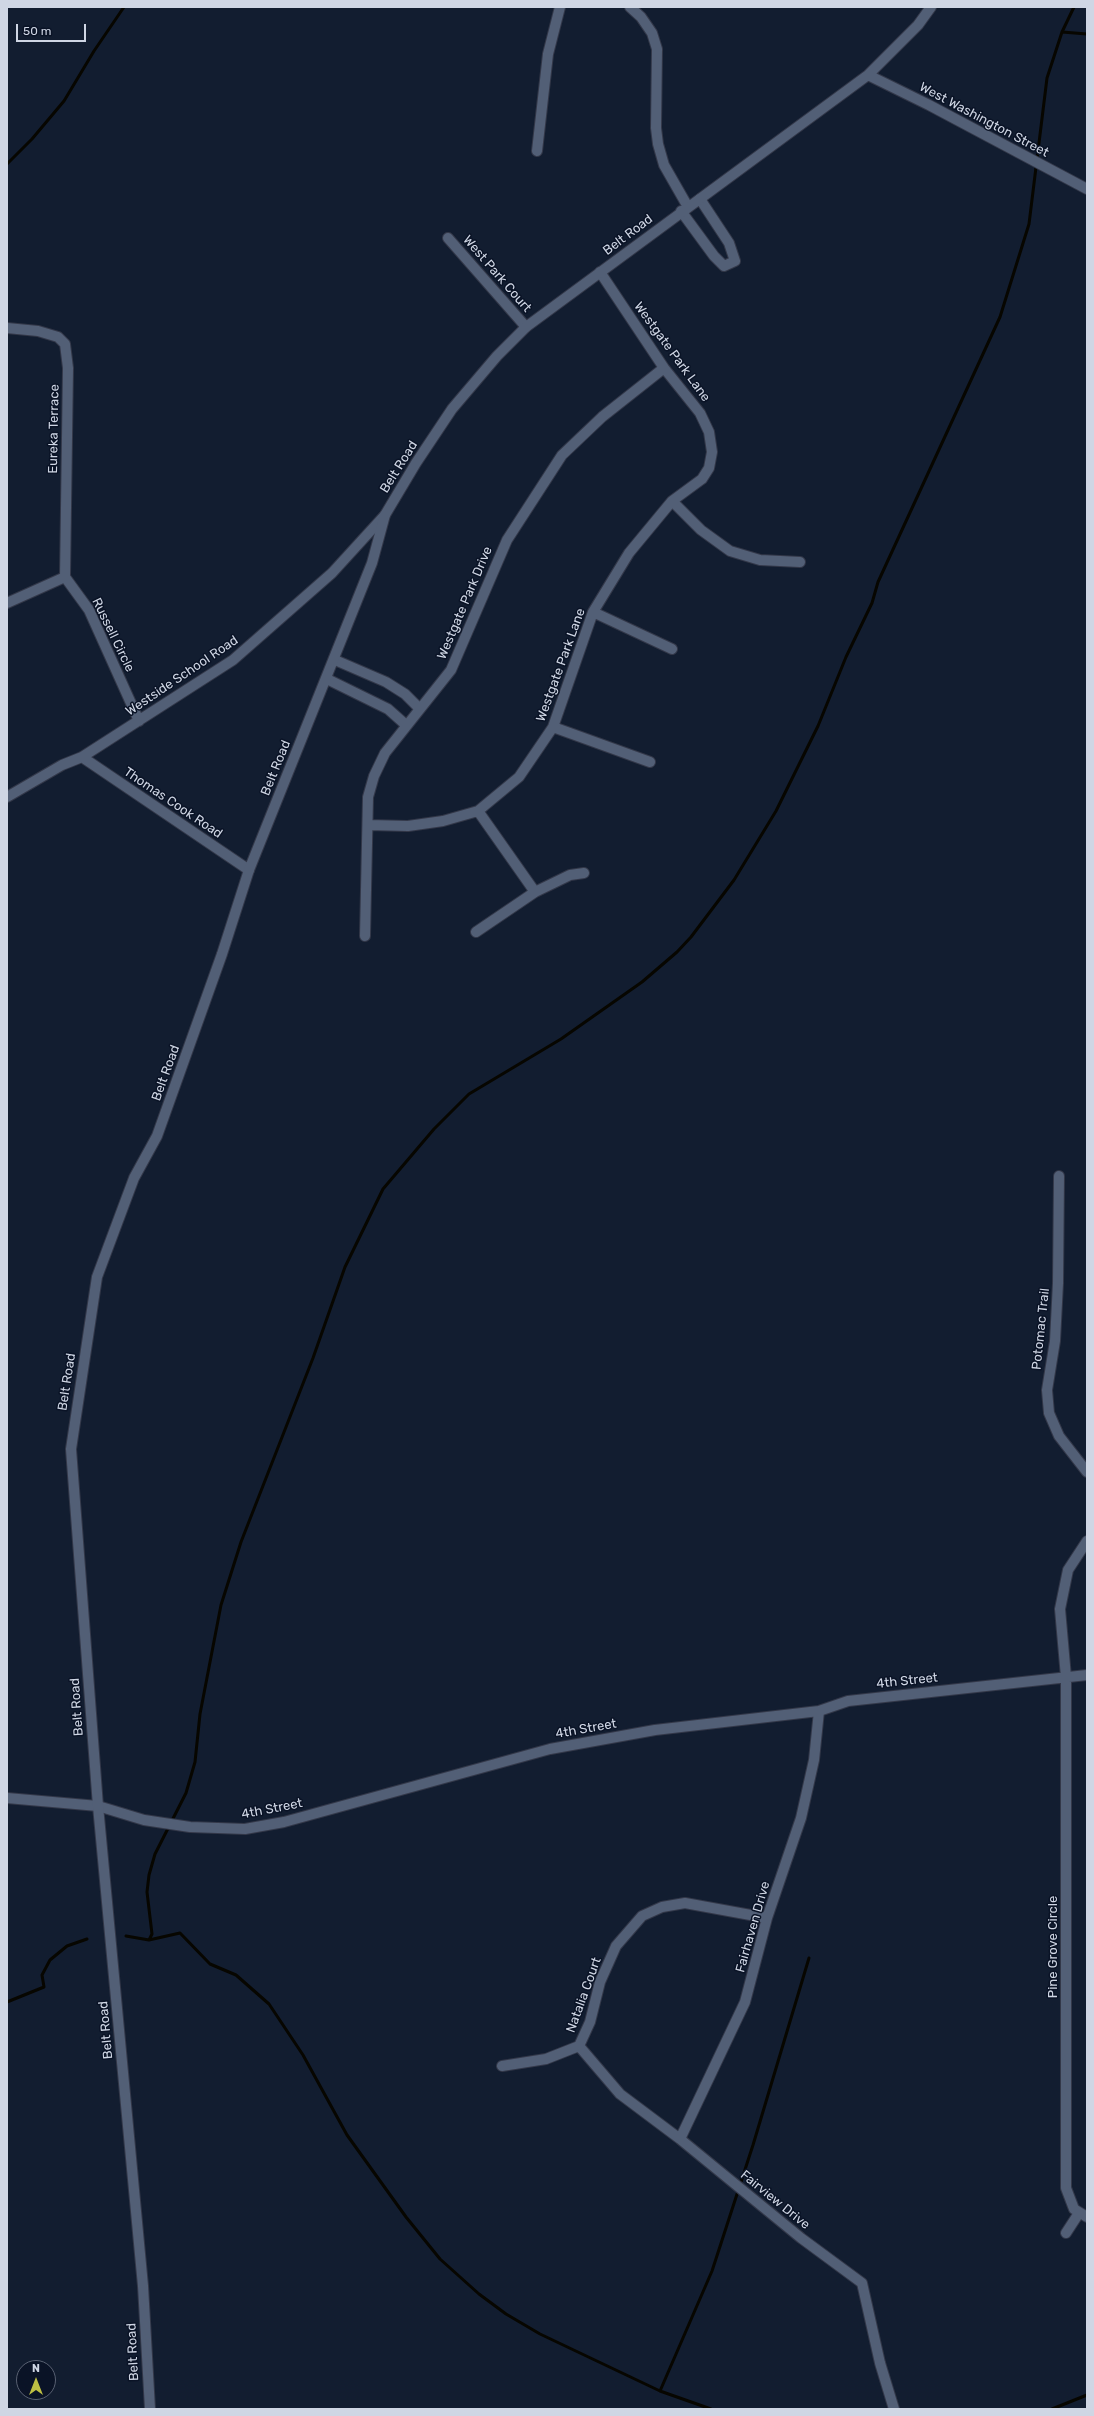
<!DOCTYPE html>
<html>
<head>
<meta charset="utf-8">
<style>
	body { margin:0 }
	#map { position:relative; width:1094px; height:2416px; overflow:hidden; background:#121d30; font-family:Rubik,sans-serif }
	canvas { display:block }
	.frame { position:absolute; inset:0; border:8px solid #cfd6e4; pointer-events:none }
	.north { position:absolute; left:16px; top:2360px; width:40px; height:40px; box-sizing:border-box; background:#0a1326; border:1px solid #596172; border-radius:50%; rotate:0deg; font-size:11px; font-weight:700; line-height:16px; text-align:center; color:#cfd6e4 }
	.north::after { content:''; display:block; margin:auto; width:14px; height:18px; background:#bdbf43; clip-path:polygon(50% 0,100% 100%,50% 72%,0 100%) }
	.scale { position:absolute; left:16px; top:24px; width:70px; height:18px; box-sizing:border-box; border:2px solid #cfd6e4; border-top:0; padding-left:5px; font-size:12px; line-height:14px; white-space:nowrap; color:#cfd6e4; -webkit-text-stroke:3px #0a1326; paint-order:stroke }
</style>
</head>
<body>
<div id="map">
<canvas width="1094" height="2416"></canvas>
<div class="frame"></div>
<div class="north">N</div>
<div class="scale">50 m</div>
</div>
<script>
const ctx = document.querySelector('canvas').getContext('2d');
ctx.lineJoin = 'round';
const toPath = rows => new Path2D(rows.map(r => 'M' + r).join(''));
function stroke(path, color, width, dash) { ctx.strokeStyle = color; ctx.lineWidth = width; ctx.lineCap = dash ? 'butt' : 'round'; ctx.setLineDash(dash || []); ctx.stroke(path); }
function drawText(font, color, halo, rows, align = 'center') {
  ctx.font = font + ' Rubik,sans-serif'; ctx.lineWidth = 3; ctx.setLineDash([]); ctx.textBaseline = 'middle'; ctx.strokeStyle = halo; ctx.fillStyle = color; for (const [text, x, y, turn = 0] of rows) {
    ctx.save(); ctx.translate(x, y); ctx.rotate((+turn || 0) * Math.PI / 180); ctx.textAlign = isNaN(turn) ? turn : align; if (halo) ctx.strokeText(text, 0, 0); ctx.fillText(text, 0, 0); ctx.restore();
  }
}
stroke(toPath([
	[1062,32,1087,34],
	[7,164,32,139,64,101,94,51,124,7],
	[126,1936,149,1940,180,1933,210,1964,236,1975,269,2004,303,2055,347,2135,406,2217,440,2259,479,2294,506,2314,540,2334,660,2391,711,2409],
	[149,1940,152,1934,147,1892,149,1875,155,1854,186,1793,195,1762,200,1714,221,1605,241,1542,313,1358,345,1267,383,1189,434,1129,469,1094,561,1039,642,982,677,952,691,937,734,880,776,811,818,726,846,657,872,603,878,582,1000,317,1029,224,1047,78,1062,32,1074,7],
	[7,2002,44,1987,42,1975,50,1960,67,1946,87,1939],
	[660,2391,712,2271,753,2145,809,1958],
	[1052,2409,1087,2395]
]), '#070600', 3);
const street = toPath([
	[630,7,641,17,652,33,657,49,656,128,658,144,664,165,688,207],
	[537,151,548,54,560,7],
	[681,211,714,256,724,266,735,261,729,243,700,199],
	[448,238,526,327],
	[7,328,38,331,58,337,65,344,68,368,65,577],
	[672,501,701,530,730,551,760,560,800,562],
	[65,577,89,610,139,721],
	[7,603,65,577],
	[593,612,672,649],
	[335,660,386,682,405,694,419,708],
	[327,679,388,709,406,725],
	[553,727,650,762],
	[82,757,249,870],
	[7,797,62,765,82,757,233,660,332,573,385,515],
	[478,811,535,892],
	[368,825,408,826,443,821,478,811,519,777,553,727,593,612,629,553,672,501,702,479,709,468,712,452,709,432,700,413,664,368,600,272],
	[476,932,535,892,570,875,584,873],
	[365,936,368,797,374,776,385,753,451,670,507,540,562,455,602,417,664,368],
	[1059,1176,1058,1283,1055,1341,1047,1390,1049,1413,1059,1436,1087,1472],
	[1087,1541,1068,1570,1060,1609,1066,1677,1066,2188,1074,2209,1087,2217],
	[7,1798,98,1806,144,1820,190,1827,245,1829,284,1822,550,1749,655,1730,819,1711,848,1701,1087,1675],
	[579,2046,620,2094,680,2139,801,2238,862,2283,880,2363,894,2409],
	[502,2066,546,2059,579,2046,590,2022,600,1982,616,1946,642,1916,662,1907,685,1903,767,1918],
	[680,2139,745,2002,767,1918,801,1818,814,1760,819,1711],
	[1066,2233,1079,2213]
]);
const secondary = toPath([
	[868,75,929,105,1087,189],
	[150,2409,143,2286,98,1806,71,1449,97,1277,134,1178,157,1136,222,954,249,870,372,563,385,515,416,463,452,409,497,356,526,327,868,75,918,25,931,7]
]);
stroke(street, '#333849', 12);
stroke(secondary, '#333849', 12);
stroke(street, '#525f76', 10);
stroke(secondary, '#525f76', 10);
drawText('13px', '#cfd6e4', '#0a1326', [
	["West Washington Street",984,120,28],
	["Belt Road",628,235,-37],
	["West Park Court",497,274,49],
	["Westgate Park Lane",672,352,54],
	["Eureka Terrace",54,429,-89],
	["Belt Road",399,467,-58],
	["Westgate Park Drive",465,603,-67],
	["Russell Circle",113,635,64],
	["Westgate Park Lane",561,665,-70],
	["Westside School Road",182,676,-34],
	["Belt Road",276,768,-68],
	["Thomas Cook Road",173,803,34],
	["Belt Road",166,1073,-70],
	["Potomac Trail",1041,1329,-84],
	["Belt Road",67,1382,-81],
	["4th Street",907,1681,-6],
	["Belt Road",77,1707,-94],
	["4th Street",586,1729,-10],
	["4th Street",272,1809,-11],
	["Fairhaven Drive",753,1927,-74],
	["Pine Grove Circle",1053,1947,-90],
	["Natalia Court",584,1995,-70],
	["Belt Road",106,2030,-95],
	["Fairview Drive",775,2200,39],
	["Belt Road",133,2352,-93]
]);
</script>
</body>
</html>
